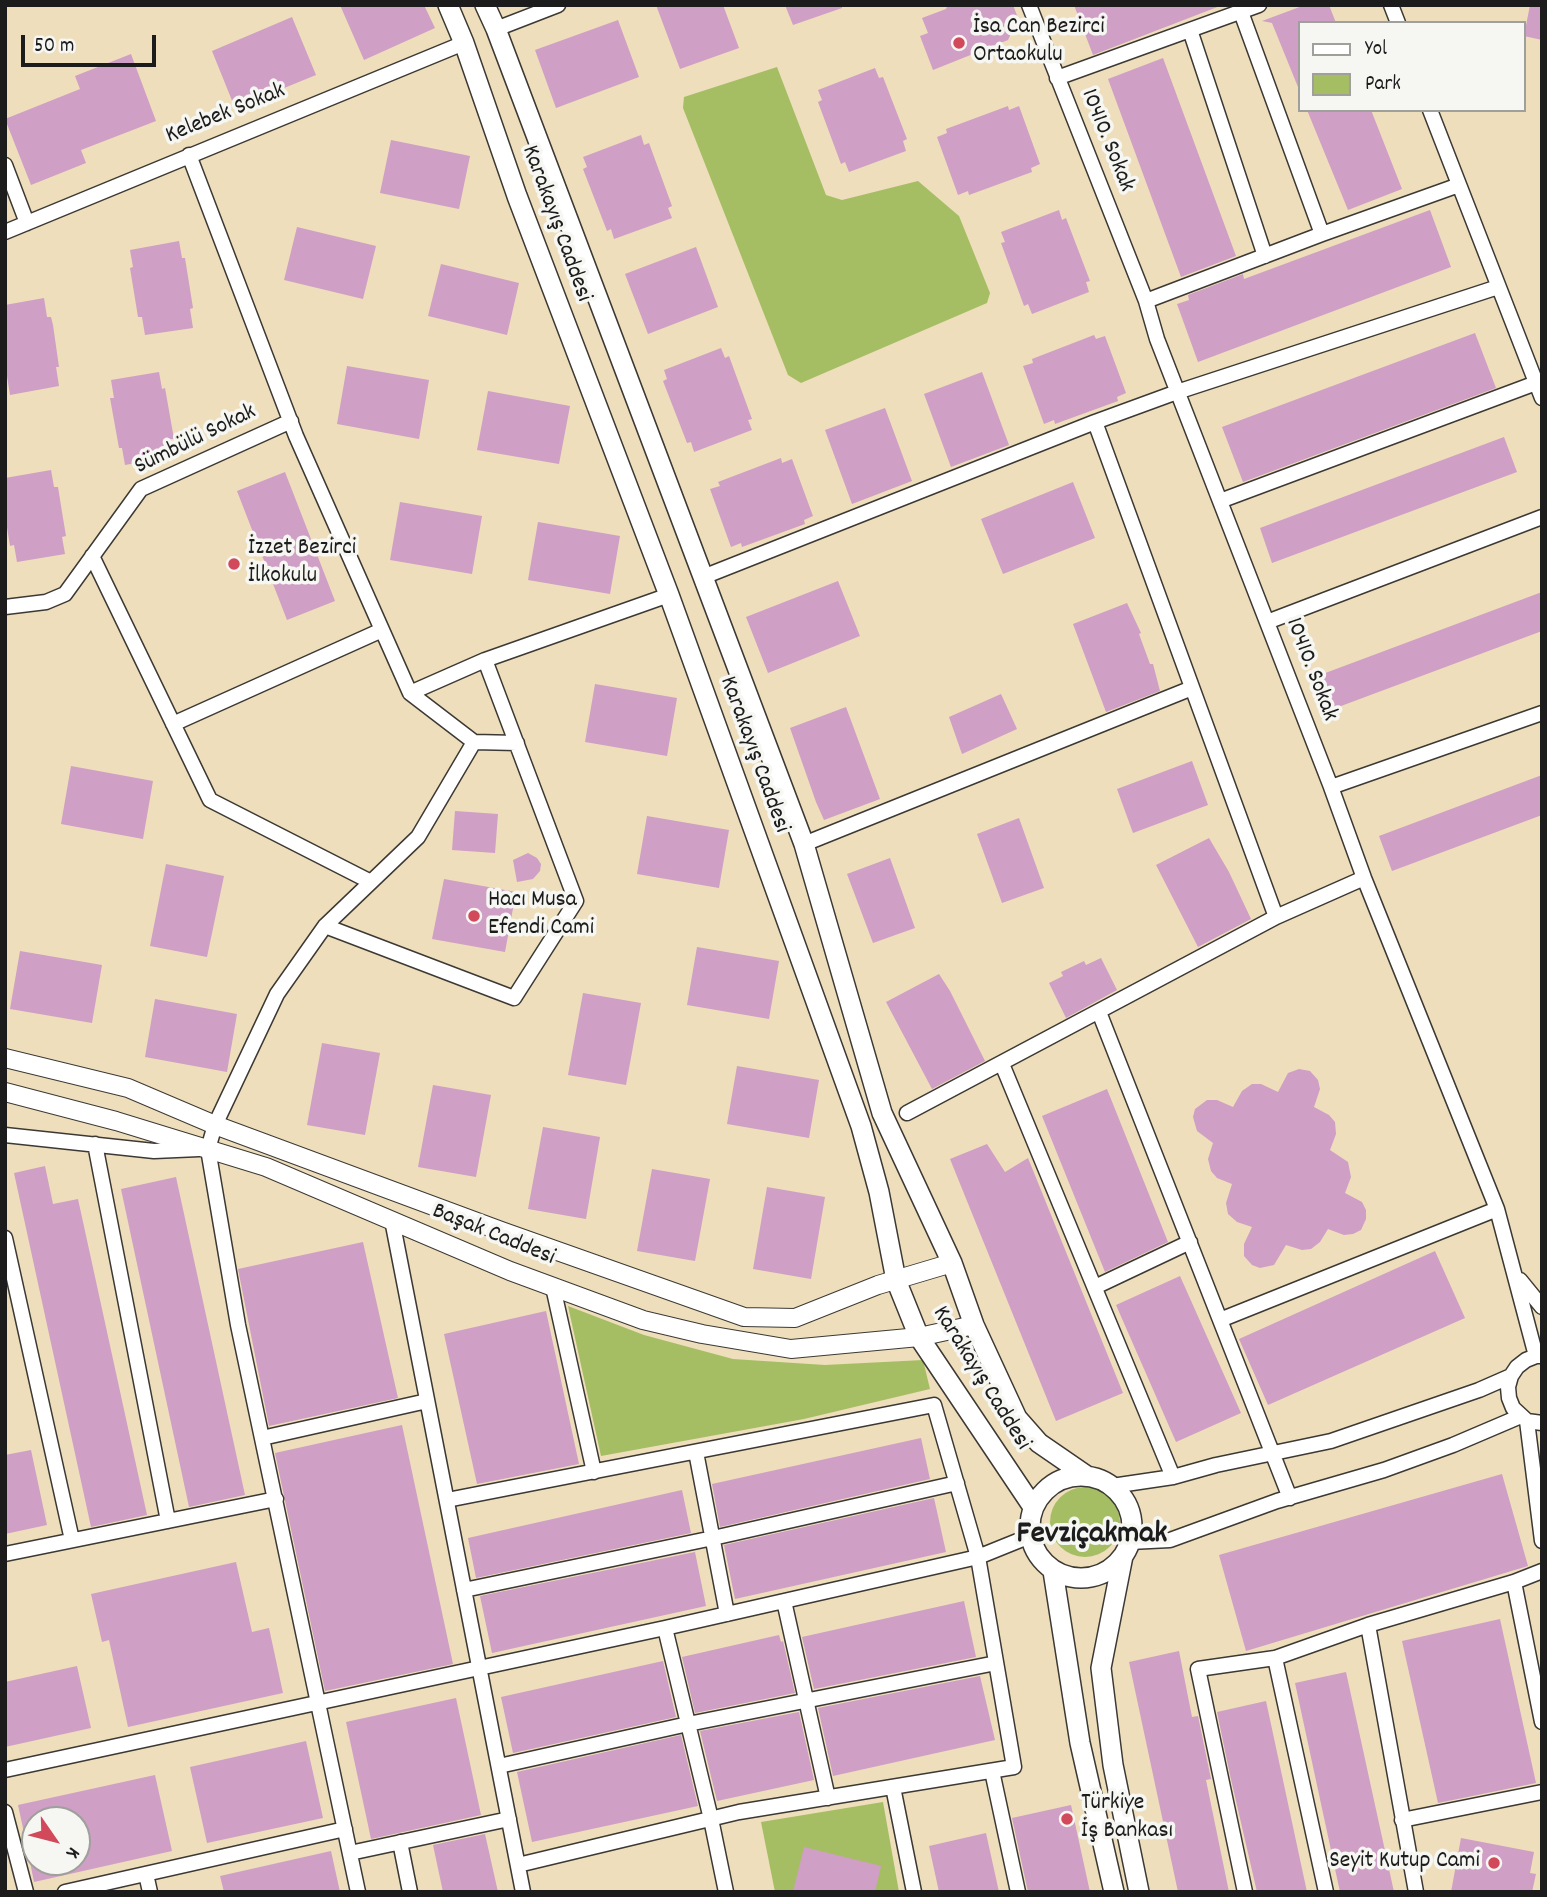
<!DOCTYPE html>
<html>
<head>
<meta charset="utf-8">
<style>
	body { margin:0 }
	#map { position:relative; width:1547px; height:1897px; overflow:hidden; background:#eedebc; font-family:Dekko,sans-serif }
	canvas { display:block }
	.frame { position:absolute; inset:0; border:7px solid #1c1c1c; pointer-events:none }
	.legend { position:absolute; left:1298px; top:21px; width:228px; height:91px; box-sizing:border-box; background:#f6f6f2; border:2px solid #9f9f9c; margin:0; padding:9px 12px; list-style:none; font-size:21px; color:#1c1c1c }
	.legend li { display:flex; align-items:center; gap:14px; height:35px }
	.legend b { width:35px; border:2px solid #9f9f9c }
	.north { position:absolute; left:21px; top:1806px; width:70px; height:70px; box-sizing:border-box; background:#f6f6f2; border:2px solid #9f9f9c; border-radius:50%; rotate:125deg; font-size:19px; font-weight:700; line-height:28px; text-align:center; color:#1c1c1c }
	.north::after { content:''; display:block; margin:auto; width:24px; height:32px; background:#d1495b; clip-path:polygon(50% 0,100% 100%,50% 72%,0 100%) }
	.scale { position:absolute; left:21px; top:35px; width:135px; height:32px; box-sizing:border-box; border:4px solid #1c1c1c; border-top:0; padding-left:9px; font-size:21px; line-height:24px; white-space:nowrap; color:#1c1c1c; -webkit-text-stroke:5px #f6f6f2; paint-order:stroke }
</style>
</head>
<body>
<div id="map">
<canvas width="1547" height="1897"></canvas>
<div class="frame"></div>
<ul class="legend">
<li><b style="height:9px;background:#fff"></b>Yol</li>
<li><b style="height:19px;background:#a5be64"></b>Park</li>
</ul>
<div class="north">K</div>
<div class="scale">50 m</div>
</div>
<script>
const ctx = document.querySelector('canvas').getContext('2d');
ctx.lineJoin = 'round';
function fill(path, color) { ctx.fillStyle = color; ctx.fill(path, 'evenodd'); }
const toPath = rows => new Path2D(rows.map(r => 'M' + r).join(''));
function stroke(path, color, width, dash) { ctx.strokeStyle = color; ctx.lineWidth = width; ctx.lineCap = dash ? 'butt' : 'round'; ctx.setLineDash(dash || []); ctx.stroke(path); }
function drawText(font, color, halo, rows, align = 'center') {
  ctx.font = font + ' Dekko,sans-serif'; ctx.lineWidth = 7; ctx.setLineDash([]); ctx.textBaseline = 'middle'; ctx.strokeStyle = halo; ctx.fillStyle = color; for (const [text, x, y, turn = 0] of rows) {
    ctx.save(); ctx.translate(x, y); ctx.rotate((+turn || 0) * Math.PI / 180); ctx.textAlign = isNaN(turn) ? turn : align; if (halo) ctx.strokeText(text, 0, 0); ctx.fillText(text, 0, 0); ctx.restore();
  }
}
fill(toPath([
	[777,67,826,195,842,200,918,181,959,216,990,293,987,303,801,383,788,375,683,108,684,97],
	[568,1306,644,1335,733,1359,825,1365,923,1360,930,1389,804,1419,601,1456],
	'1050 1522a35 35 0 1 1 70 0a35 35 0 1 1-70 0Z',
	[883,1802,899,1892,775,1892,761,1822]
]), '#a5be64');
fill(toPath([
	[340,5,424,5,435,28,364,60],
	[656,5,723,5,739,48,680,69],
	[785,5,842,5,842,8,793,25],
	[948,5,1013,5,1018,18,1008,40,933,70,920,36,928,33,922,18,946,9],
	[1074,5,1220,5,1220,6,1093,55],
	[1305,5,1329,5,1336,23,1300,23,1300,92,1272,23,1262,21],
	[1530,5,1542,5,1542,40,1524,36],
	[292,17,316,75,235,108,212,51],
	[618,20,639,77,556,108,535,50],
	[131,54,156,121,81,150,86,163,31,185,5,119,80,89,75,76],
	[1163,58,1236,256,1181,277,1108,79],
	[875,68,879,78,883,77,907,139,903,141,906,151,849,172,845,162,841,164,818,102,822,100,818,90],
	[1008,106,1009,110,1019,106,1040,164,1031,168,1032,172,969,195,968,191,958,195,937,137,947,133,946,129],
	[1307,110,1371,110,1402,189,1348,210],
	[641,135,644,145,649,143,672,206,668,208,672,218,614,239,611,229,607,231,583,169,587,167,583,157],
	[391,140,470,156,459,209,380,193],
	[1059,210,1062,220,1066,218,1090,281,1086,282,1089,292,1032,314,1028,304,1024,306,1001,243,1005,242,1001,232],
	[1430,210,1451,267,1198,362,1177,304,1189,300,1188,295,1243,274,1244,279],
	[297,227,376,246,363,299,284,280],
	[179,241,182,258,185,258,193,308,190,309,193,328,145,335,142,317,138,317,130,268,133,267,130,250],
	[696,247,718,307,648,334,625,274],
	[441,264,519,283,507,335,428,316],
	[44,298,47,317,51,317,53,325,59,367,56,367,59,386,10,395,7,376,5,376,5,305],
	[1475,333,1496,388,1243,482,1222,427],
	[1094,335,1096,339,1105,336,1126,393,1117,397,1118,401,1055,424,1054,420,1044,424,1023,366,1033,363,1032,359],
	[721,348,725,358,729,356,752,419,748,420,752,430,694,452,691,442,687,443,663,381,667,379,664,370],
	[347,366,429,380,419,439,337,424],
	[159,372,162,389,165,388,174,439,170,439,173,456,125,465,122,448,119,448,110,398,114,398,111,380],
	[982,372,1009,445,951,467,924,394],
	[488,391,570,406,559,464,477,450],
	[885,408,912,481,852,504,825,430],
	[1504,437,1517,472,1272,563,1260,528],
	[781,458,782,463,792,459,813,516,804,520,805,524,742,547,741,543,731,547,710,489,720,486,718,482],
	[51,470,54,487,58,487,62,512,66,536,62,537,65,554,17,562,14,545,10,546,5,515,5,478],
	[285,472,335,601,287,620,237,491],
	[1073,482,1095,538,1003,574,981,519],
	[400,502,482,516,472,574,390,560],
	[538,522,620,536,610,594,528,580],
	[838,581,860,636,768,673,746,617],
	[1542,592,1542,631,1333,709,1320,675],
	[1127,603,1141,633,1139,634,1150,664,1153,664,1160,691,1106,712,1073,624],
	[595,684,677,698,667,756,585,742],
	[1001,694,1017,729,962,754,949,717],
	[846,707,880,799,824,820,816,802,790,728],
	[1192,761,1208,805,1133,833,1117,789],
	[71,766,153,781,143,839,61,824],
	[1542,775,1542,815,1392,871,1379,836],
	[455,811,498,814,495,853,452,850],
	[647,816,729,830,719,888,637,874],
	[1019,818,1044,888,1002,903,977,834],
	[1209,838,1229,872,1251,919,1198,947,1156,865],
	[528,853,537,858,541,864,540,871,533,879,517,882,513,860],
	[890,858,915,928,873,943,847,874],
	[166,864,224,876,207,957,150,946],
	[444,879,516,892,505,952,432,939],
	[697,947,779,961,769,1019,687,1005],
	[20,951,102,965,92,1023,10,1009],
	[1101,958,1117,990,1066,1018,1049,983,1063,976,1061,972,1084,961,1086,965],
	[939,974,950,991,985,1061,932,1089,886,1002],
	[583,993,641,1003,626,1085,568,1075],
	[155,999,237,1014,227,1072,145,1057],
	[322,1043,380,1053,365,1135,307,1125],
	[737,1066,819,1080,809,1138,727,1124],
	[1299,1069,1310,1071,1318,1080,1320,1089,1314,1107,1329,1115,1335,1122,1336,1134,1330,1150,1348,1162,1351,1177,1345,1193,1362,1202,1366,1210,1366,1219,1361,1230,1353,1234,1344,1235,1328,1229,1320,1242,1311,1249,1302,1250,1286,1245,1274,1265,1260,1268,1252,1265,1244,1256,1244,1244,1252,1227,1237,1222,1228,1214,1226,1203,1232,1184,1217,1178,1211,1171,1208,1159,1213,1143,1197,1131,1193,1117,1195,1109,1207,1100,1217,1100,1233,1107,1242,1091,1252,1084,1261,1084,1278,1092,1288,1073],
	[433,1085,491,1095,476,1177,418,1167],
	[1107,1089,1168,1242,1105,1272,1042,1116],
	[543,1127,600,1137,586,1219,528,1209],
	[987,1144,1005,1172,1028,1158,1123,1393,1056,1421,950,1159],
	[45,1166,53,1204,78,1199,147,1515,91,1527,14,1173],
	[652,1169,710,1179,695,1261,637,1251],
	[176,1177,245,1495,189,1507,121,1189],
	[767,1187,825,1197,811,1279,753,1269],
	[363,1242,398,1398,269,1426,238,1269],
	[1435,1251,1465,1318,1268,1405,1239,1339],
	[1180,1276,1241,1413,1176,1442,1116,1305],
	[546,1311,579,1464,477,1484,444,1334],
	[402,1425,453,1664,325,1691,275,1453],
	[921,1438,930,1479,720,1527,712,1484],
	[31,1450,47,1525,5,1534,5,1455],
	[1502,1474,1528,1566,1246,1651,1219,1555],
	[682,1490,691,1533,476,1578,468,1538],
	[934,1498,946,1552,735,1599,724,1545],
	[695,1552,706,1606,492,1653,480,1596],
	[236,1562,252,1632,269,1628,283,1693,128,1727,109,1640,102,1642,91,1594],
	[964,1601,976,1657,814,1689,802,1637],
	[1500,1619,1536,1783,1438,1803,1402,1641],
	[779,1635,781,1642,783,1641,795,1693,695,1713,682,1657],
	[1179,1651,1192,1717,1198,1716,1211,1779,1206,1780,1229,1892,1178,1892,1129,1662],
	[663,1661,676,1717,513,1753,501,1697],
	[77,1666,91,1728,5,1747,5,1682],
	[1346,1672,1394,1892,1340,1892,1295,1683],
	[980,1676,995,1740,833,1776,818,1708],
	[456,1698,481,1815,371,1839,346,1722],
	[1266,1701,1307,1892,1257,1892,1230,1775,1217,1712],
	[799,1712,814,1780,717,1801,700,1731],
	[681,1735,698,1806,532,1842,517,1772],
	[306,1741,323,1818,207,1843,190,1767],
	[155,1775,172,1851,34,1882,30,1862,77,1862,77,1820,35,1820,35,1855,29,1856,18,1805],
	[1071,1805,1090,1892,1028,1892,1012,1818],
	[986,1833,999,1892,939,1892,929,1846],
	[485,1834,498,1892,443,1892,433,1845],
	[1461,1838,1534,1852,1530,1873,1536,1874,1532,1892,1451,1892],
	[804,1847,881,1866,875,1892,793,1892],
	[331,1851,340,1892,224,1892,220,1876]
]), '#cf9fc5');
const minor = toPath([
	[1029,5,1146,301,1157,339,1331,787,1364,878,1497,1209,1536,1356],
	[1391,5,1398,23],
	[1241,12,1322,234],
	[496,29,558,5],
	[1190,30,1265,256],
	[1057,78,1259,5],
	[1430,110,1542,398],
	[189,155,296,436,410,693,485,660,669,595],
	[5,165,27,223],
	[5,232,464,43],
	[1146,301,1322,234,1459,185],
	[1220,501,1536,383],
	[92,556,210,800,371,882],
	[703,577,1095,422,1177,392,1498,287],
	[5,607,46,602,65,594,141,489,291,421],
	[1267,622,1542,517],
	[410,693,474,742,517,743],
	[173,724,382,630],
	[1331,787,1542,713],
	[804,844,1192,688],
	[1276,917,1364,878],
	[325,926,514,998,576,901,485,660],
	[1099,1012,1290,1498],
	[1002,1064,1173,1477],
	[907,1113,1276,917,1095,422],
	[5,1135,154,1151,199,1149],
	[95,1144,168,1521],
	[392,1220,523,1892],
	[5,1238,72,1540],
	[1520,1280,1542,1307],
	[553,1287,594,1472],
	[1095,1287,1190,1242],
	[1220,1320,1497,1209],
	[1542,1356,1536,1356,1526,1360,1517,1367,1511,1376,1508,1387,1509,1398,1513,1408,1527,1421,1542,1423],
	[1527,1421,1542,1541],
	[262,1438,427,1401],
	[696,1452,727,1614],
	[1112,1486,1173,1477,1216,1465,1331,1441,1479,1390,1511,1376],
	[447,1500,934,1405,978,1557,1014,1767,739,1812,518,1865],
	[1130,1542,1170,1540,1277,1501,1384,1470,1453,1445,1521,1416],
	[5,1554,276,1499],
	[1514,1582,1542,1722],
	[464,1590,713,1538,957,1483],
	[784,1601,828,1798],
	[1368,1625,1416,1892],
	[665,1628,711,1819,726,1892],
	[1275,1658,1326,1892],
	[499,1766,688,1724,996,1663],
	[5,1770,665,1628,978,1557,1030,1536],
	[992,1771,1018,1892],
	[893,1787,914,1892],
	[5,1812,26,1892],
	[1402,1820,1542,1792],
	[400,1842,410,1892],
	[350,1853,509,1819],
	[146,1874,150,1892],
	[65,1892,345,1829],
	[358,1892,238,1325,208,1149,215,1125,277,994,325,926,418,837,474,742],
	[1245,1892,1198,1669,1275,1658,1368,1625,1514,1582,1542,1571]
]);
const tertiary = toPath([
	[5,1058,128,1088,215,1125,501,1231,744,1317,795,1318,878,1285,952,1263],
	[5,1092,116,1121,266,1167,510,1271,643,1320,702,1334,791,1349,919,1337,974,1325]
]);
const secondary = toPath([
	[448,5,464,43,517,196,669,595,861,1126,879,1192,896,1280,919,1337,1033,1507],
	[485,5,496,29,804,844,882,1113,952,1263,974,1325,1017,1418,1039,1443,1087,1476],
	'1030 1527a51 51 0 1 1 102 0a51 51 0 1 1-102 0Z',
	[1123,1556,1101,1668,1113,1765,1139,1892],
	[1053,1571,1080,1743,1114,1892]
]);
stroke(minor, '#3c3934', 17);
stroke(tertiary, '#3c3934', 20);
stroke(secondary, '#3c3934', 22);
stroke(minor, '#fff', 14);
stroke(tertiary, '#fff', 18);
stroke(secondary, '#fff', 19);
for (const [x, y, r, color] of [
	[959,43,7,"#d1495b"],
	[234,564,7,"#d1495b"],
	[474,916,7,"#d1495b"],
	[1067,1819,7,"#d1495b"],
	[1494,1863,7,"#d1495b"]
]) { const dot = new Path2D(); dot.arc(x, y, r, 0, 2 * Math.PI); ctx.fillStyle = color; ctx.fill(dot); stroke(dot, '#f6f6f2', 2.5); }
drawText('24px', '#1c1c1c', '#f6f6f2', [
	["İsa Can Bezirci",973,29],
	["Ortaokulu",973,57],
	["İzzet Bezirci",248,550],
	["İlkokulu",248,578],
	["Hacı Musa",488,902],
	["Efendi Cami",488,930],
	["Türkiye",1081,1805],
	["İş Bankası",1081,1833],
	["Seyit Kutup Cami",1480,1863,"right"]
], 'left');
drawText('24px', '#1c1c1c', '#f6f6f2', [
	["Kelebek Sokak",226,115,-22],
	["10410. Sokak",1106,141,68],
	["Karakayış Caddesi",555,224,70],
	["Sümbülü Sokak",196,441,-26],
	["10410. Sokak",1310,670,69],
	["Karakayış Caddesi",753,755,70],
	["Başak Caddesi",493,1236,22],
	["Karakayış Caddesi",980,1379,58]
]);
drawText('bold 32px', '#1c1c1c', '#f6f6f2', [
	["Fevziçakmak",1092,1537]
]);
</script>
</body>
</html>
